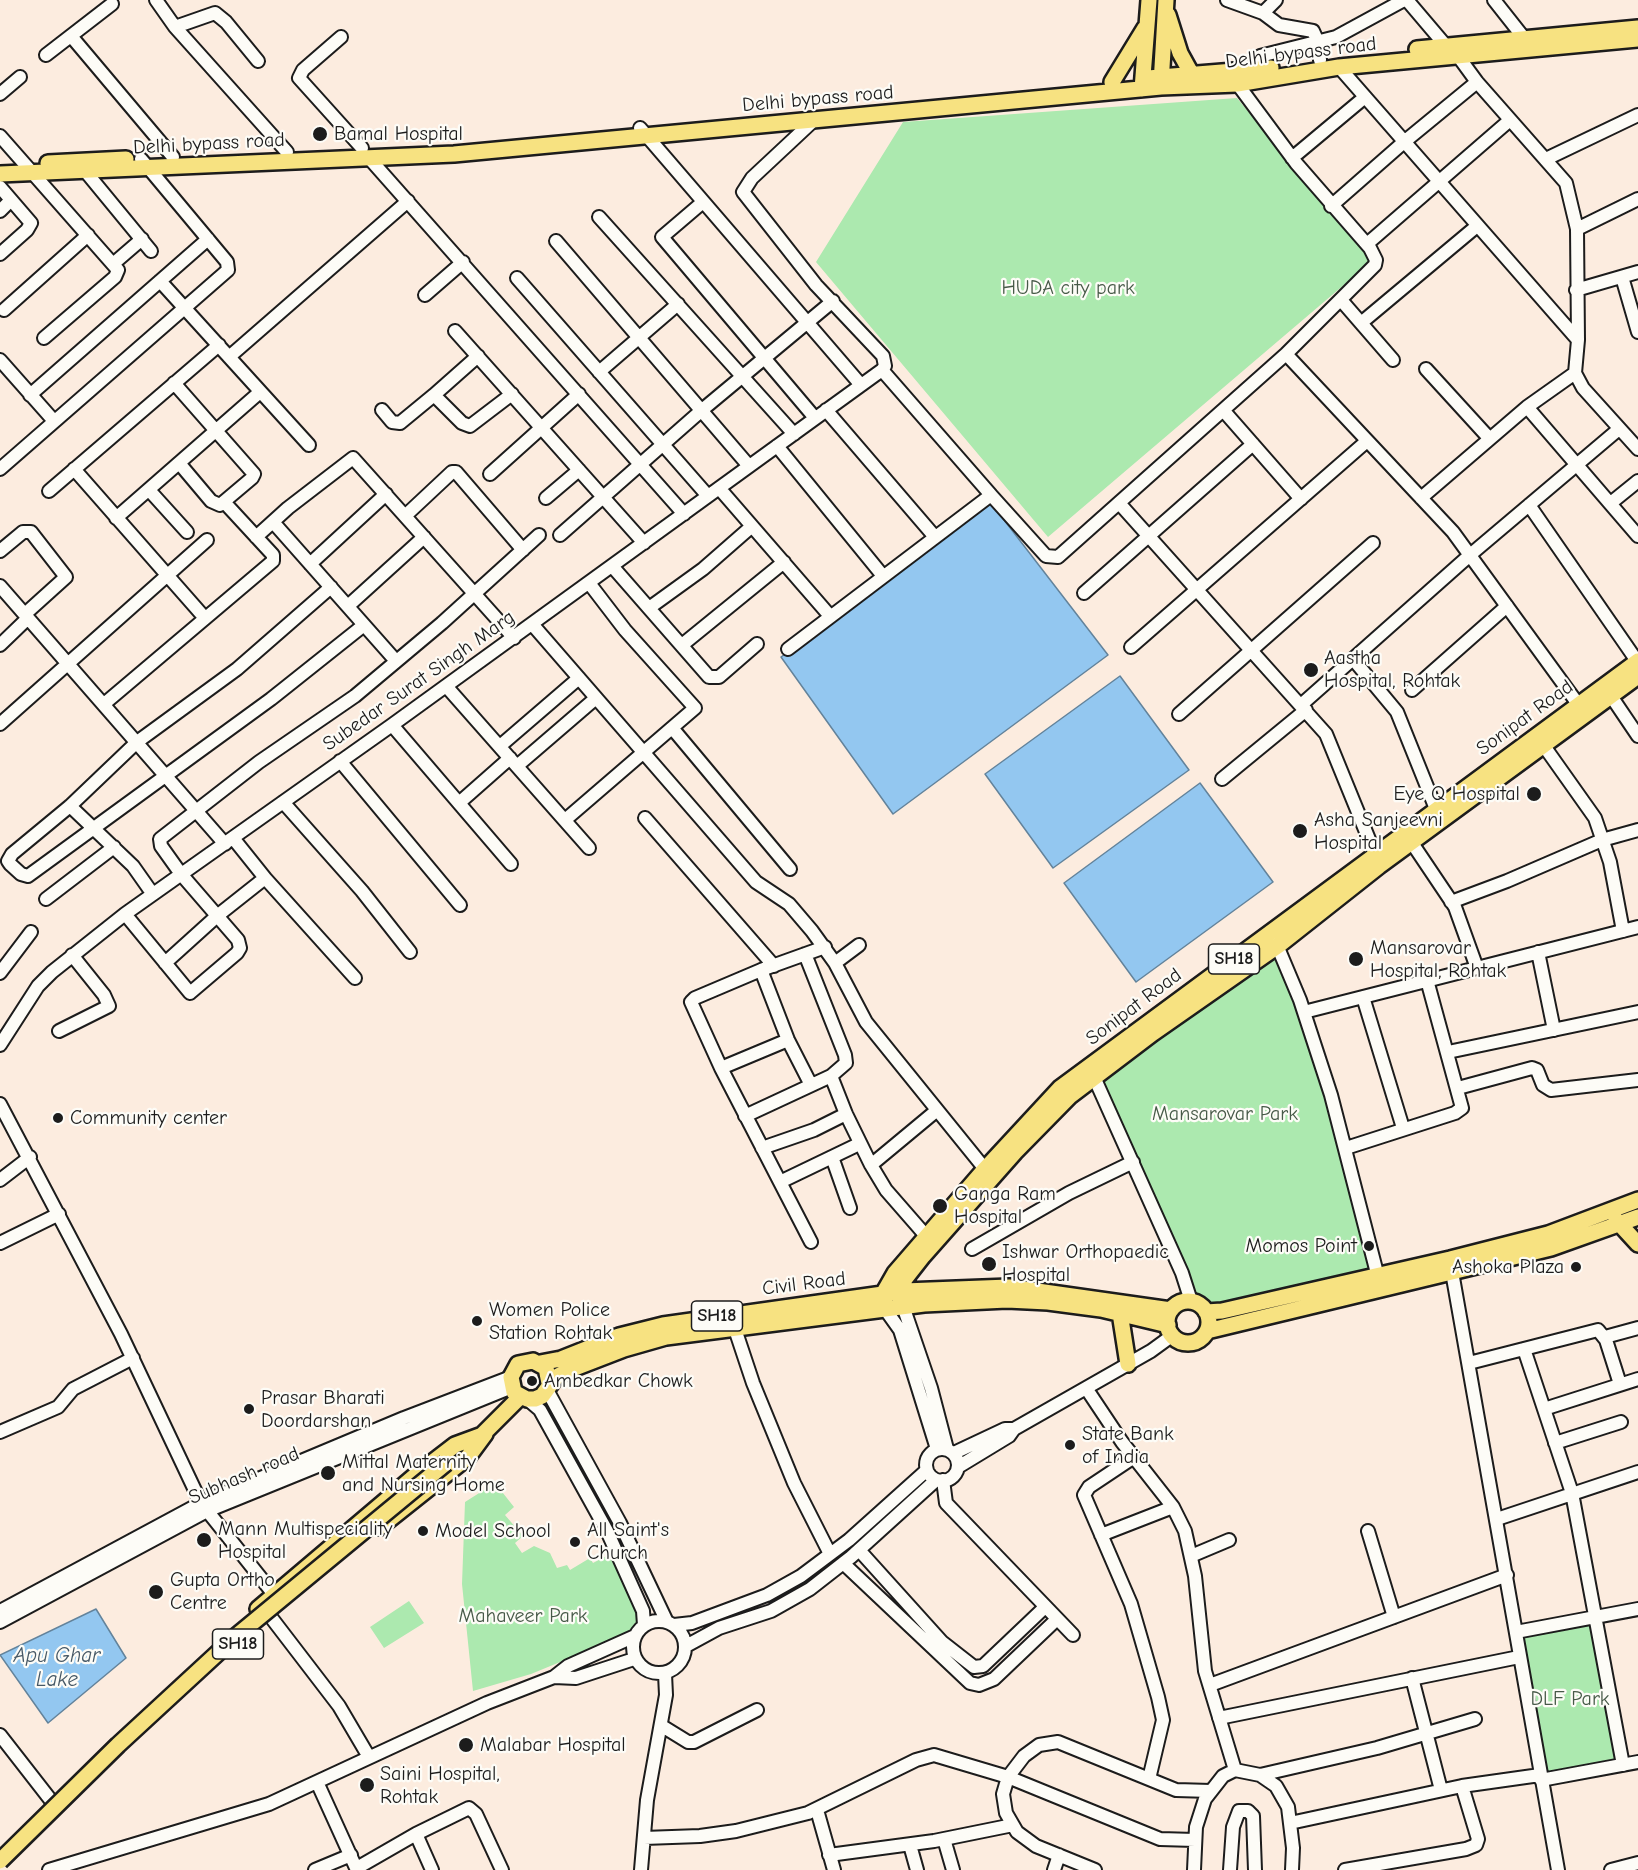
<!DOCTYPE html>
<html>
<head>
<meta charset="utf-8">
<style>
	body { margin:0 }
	canvas { display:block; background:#fcecdf }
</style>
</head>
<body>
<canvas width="1638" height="1870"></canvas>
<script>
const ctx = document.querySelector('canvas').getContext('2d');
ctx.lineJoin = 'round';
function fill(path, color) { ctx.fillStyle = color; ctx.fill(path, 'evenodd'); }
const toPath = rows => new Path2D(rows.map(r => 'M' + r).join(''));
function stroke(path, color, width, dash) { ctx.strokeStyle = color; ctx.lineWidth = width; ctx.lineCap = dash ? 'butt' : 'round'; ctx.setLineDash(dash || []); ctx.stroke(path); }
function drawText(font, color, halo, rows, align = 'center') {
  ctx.font = font + ' "Comic Neue",sans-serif'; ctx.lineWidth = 4.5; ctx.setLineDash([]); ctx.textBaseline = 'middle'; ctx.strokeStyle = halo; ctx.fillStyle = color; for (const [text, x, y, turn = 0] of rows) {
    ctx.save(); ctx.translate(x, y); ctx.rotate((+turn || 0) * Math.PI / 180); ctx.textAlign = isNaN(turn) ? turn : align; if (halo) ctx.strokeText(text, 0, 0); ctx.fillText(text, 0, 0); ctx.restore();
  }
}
fill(toPath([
	[1237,98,1372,261,1048,537,816,262,903,122],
	[1276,942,1304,1012,1377,1277,1206,1311,1194,1302,1093,1077],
	[495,1483,514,1507,505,1515,523,1536,515,1543,522,1553,534,1546,550,1553,557,1568,567,1565,570,1570,590,1558,593,1563,610,1554,641,1619,633,1632,531,1674,473,1691,462,1584,465,1502],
	[409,1601,424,1623,384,1648,370,1627],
	[1597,1617,1622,1763,1543,1779,1517,1634]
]), '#ace9af');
const water = toPath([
	[991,503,1108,655,893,814,781,657,991,503],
	[1120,676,1189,770,1053,868,985,774,1120,676],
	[1200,783,1273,882,1136,982,1064,883,1200,783],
	[96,1609,126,1658,48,1723,0,1655,96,1609]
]);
fill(water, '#93c7f0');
stroke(water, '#63839b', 1.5);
const minor = toPath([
	[156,0,175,27,287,152],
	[1227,0,1263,13,1276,0],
	[1407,0,1446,46],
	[1494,0,1524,38],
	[1263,13,1279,25,1313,31,1318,42,1320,60],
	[175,27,215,13,226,22,258,61],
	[71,36,173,157],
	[341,37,303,70,299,78,362,148],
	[46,55,112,4],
	[1458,56,1477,82,1566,183,1577,229,1578,340,1575,373,1583,388,1638,449],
	[1339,67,1578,340],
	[1253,71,1260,56,1336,37,1404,0],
	[0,94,20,77],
	[813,121,752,178,743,192,816,285,883,356,885,366,882,370,991,495],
	[640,128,861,385],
	[0,136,118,270,115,277,44,338],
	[369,158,684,514],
	[1292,158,1365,97],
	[1546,159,1638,115],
	[87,165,86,172,151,251],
	[0,187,31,223,27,230,0,254],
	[703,202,662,237,815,418],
	[1331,206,1404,142,1477,82],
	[0,211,11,200],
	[599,217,794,434],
	[1577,229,1638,199],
	[556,241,749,466],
	[1367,244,1510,120],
	[113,264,142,239],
	[1622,277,1638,332],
	[517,278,708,496],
	[160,281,309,445],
	[1576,290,1638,272],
	[425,295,463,262],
	[1341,300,1393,360],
	[4,310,88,235],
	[1361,323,1477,226],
	[455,331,644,543],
	[1286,354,1453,532,1578,704],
	[478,356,434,395,462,423,470,426,512,394],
	[229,357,408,201],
	[0,360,54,421],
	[1426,369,1489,438],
	[599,372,678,304],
	[174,383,254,474,252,478,220,505,211,501,179,463],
	[30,395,208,239],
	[1527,407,1638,536],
	[382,410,392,422,400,423,434,395],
	[826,410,935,537],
	[1223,410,1301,499],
	[777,446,883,576],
	[0,469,228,270,227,262,141,159],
	[74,469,204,617],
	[490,474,579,394],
	[719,488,830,616],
	[149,490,187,532],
	[49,491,219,345],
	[546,498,579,470],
	[1421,498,1527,407,1575,373],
	[1612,502,1638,481],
	[1119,503,1326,734,1375,854],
	[1529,505,1637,661],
	[405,516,452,472,456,472,523,550],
	[116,518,260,392],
	[273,522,396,661],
	[560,535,702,410,833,301],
	[256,537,288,508,353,458,514,638],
	[0,551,23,532,31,532,66,577,25,614],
	[310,564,386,494],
	[612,566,709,677,719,677,757,644],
	[0,586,225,844],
	[331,587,237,669,137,742,70,806,12,854,8,861,10,864,21,874,28,876,271,699,364,625],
	[1084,593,1253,444],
	[348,606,424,537],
	[649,608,703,569,751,527],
	[532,624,756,882,789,904,812,931,835,963,866,1022,989,1174],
	[0,645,28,618],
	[682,645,784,562],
	[1131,647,1367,441],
	[788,649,991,495,1046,556,1058,557,1286,354,1375,265,1376,260,1370,248,1296,163,1233,78],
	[1353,659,1397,712,1436,809],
	[446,686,589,848],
	[1412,690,1507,606],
	[1611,696,1638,736],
	[104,704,273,561,273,555,225,503],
	[1301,705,1470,555,1619,429],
	[1179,714,1373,543],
	[0,724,207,540],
	[392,725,511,864],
	[673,729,790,869],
	[500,746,579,678],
	[1544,746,1595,818,1610,862,1623,931],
	[340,761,460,905],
	[517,766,596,698],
	[1222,779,1306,710],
	[283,802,362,891,410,952],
	[459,803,510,758],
	[70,806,133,866,152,893],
	[645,818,774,966],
	[565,820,695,708,625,630,589,583],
	[233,838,265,878,355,978],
	[1412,843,1455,907,1477,968],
	[46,899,114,847],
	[1451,902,1507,881,1602,840,1638,830],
	[125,914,190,993,237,953,240,948,238,940,181,874,161,846,160,839,259,762,355,696,442,623,539,535],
	[1271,931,1300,1000,1331,1095,1378,1277],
	[1538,952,1554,1030],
	[805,954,845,1055,846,1063,831,1076],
	[165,963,217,916,265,878],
	[835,963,859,945],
	[761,970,788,1040,811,1085],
	[0,973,31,932],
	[1363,997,1403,1128],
	[1304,1012,1638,927],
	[59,1031,109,1006,104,995,72,955],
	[0,1045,38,986,52,972,125,914,392,725,882,370],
	[1448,1052,1638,1012],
	[721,1068,788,1040],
	[1094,1077,1182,1273,1191,1301],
	[1458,1088,1532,1068,1537,1070,1543,1085,1551,1090,1638,1080],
	[0,1104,121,1334,201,1503,280,1602],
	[745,1116,831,1076,846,1114,871,1165,886,1190,927,1237],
	[762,1148,814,1130,846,1114],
	[1346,1148,1455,1113,1462,1108,1427,980],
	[832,1157,850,1208],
	[871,1165,936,1111],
	[0,1180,30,1157],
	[780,1182,859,1144],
	[811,1242,721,1068,691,1002,695,998,761,970,825,947],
	[0,1243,59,1214],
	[972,1249,1069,1193,1133,1162],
	[1452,1272,1558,1870],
	[903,1306,931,1388,947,1449],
	[885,1309,900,1330,937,1449],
	[734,1326,753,1383,794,1483,830,1554],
	[1605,1337,1638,1328],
	[1524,1349,1572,1493,1623,1765],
	[1469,1363,1598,1330,1606,1340,1620,1384],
	[1086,1388,1122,1442,1173,1507,1185,1531,1195,1576,1205,1671,1235,1770],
	[547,1390,620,1523,667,1622],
	[527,1399,540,1410,607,1531,643,1611,644,1625],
	[1544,1409,1638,1379],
	[0,1432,58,1407,73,1389,133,1358],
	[1555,1443,1621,1422],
	'926 1465a16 16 0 1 1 32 0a16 16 0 1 1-32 0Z',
	[954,1453,1005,1429,1013,1429],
	[1134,1457,1089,1487,1084,1495,1131,1604,1158,1697,1163,1720,1149,1779],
	[958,1467,1009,1436,1014,1429,1151,1351,1173,1335],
	[943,1480,946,1503,1073,1635],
	[1497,1519,1638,1472],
	[1368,1531,1394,1617],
	[1101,1535,1173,1507],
	[859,1550,942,1642,974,1667,983,1666,1044,1608],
	[1191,1556,1229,1540],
	[843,1563,970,1683,979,1685,994,1679,1056,1620],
	[0,1611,201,1503,404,1418,511,1377],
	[270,1616,339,1706,369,1757],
	'633 1647a26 26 0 1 1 52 0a26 26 0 1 1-52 0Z',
	[0,1622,207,1511,512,1387],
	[674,1625,692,1623,767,1595,801,1576,849,1540,927,1470],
	[1516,1632,1638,1609],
	[686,1646,719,1628,771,1611,810,1589,851,1557,936,1480],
	[554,1677,576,1678,634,1659],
	[1412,1678,1441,1790],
	[1210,1685,1507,1575],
	[1219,1718,1519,1657],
	[662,1726,688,1742,694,1742,757,1710],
	[0,1735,53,1803],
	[1260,1775,1377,1748,1475,1719],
	[1541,1780,1638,1762],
	[317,1782,357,1870],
	[817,1810,834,1870],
	[1290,1823,1462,1786,1540,1775],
	[416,1834,432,1870],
	[644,1838,700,1836,736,1831,808,1813,916,1760,934,1755,1008,1777,1160,1839,1195,1840],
	[944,1839,953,1870],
	[910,1845,917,1870],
	[829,1855,934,1841,1013,1825],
	[357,1868,416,1834,469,1808,476,1814,502,1870],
	[49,1870,269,1804,487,1703,554,1677,568,1666,635,1636],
	[315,1870,351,1855],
	[641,1870,647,1800,666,1695,665,1674],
	[1054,1870,1059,1855],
	[1095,1870,1036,1846,1017,1832,1006,1813,1003,1794,1008,1777,1024,1756,1039,1745,1058,1742,1176,1790,1211,1791],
	[1194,1870,1196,1827,1205,1799,1223,1776,1235,1770,1260,1775,1276,1786,1288,1807,1293,1848,1292,1870],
	[1230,1870,1233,1827,1239,1811,1248,1811,1253,1816,1255,1870],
	[1345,1870,1466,1849,1476,1845,1478,1839,1462,1786],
	[1611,1870,1638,1863]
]);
const major = toPath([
	[1168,15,1180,53,1191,73],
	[1417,49,1638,28],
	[1148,78,1271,68],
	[1112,82,1145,28],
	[1161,84,1166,0],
	[1142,89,1149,0],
	[48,163,126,159],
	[0,174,454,154,1161,87,1237,84,1339,67,1638,39],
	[1616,1220,1638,1244],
	'1167 1322a21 21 0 1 1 42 0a21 21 0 1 1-42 0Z',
	[903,1306,900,1292,905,1279,923,1256,1015,1152,1070,1096,1153,1033,1279,945,1379,866,1638,676],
	[885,1309,883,1294,895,1273,985,1169,1060,1088,1638,661],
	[1206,1312,1222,1311,1450,1259,1548,1234,1638,1200],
	[1120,1313,1128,1364],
	[1207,1331,1551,1248,1638,1217],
	[540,1363,561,1359,619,1336,663,1325,904,1291,1009,1287,1171,1310],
	[549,1383,546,1368,533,1361,518,1364,511,1377,514,1392,527,1399,535,1399,542,1396,556,1377,567,1371,624,1349,666,1337,924,1304,1007,1300,1048,1302,1101,1309,1168,1325],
	[478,1439,520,1397],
	[380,1527,468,1457,485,1434],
	[258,1609,416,1475,455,1445,485,1434]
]);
stroke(minor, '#1c1c1c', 16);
stroke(major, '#1c1c1c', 20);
stroke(minor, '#fdfcf7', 12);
stroke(major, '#f7e281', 15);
const majorBridge = toPath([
	[0,1861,118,1745,234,1638,446,1463]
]);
stroke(majorBridge, '#1c1c1c', 20, []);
stroke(majorBridge, '#f7e281', 15);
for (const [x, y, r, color] of [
	[320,134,8,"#1c1c1c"],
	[1311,670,8,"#1c1c1c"],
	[1534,794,8,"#1c1c1c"],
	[1300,831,8,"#1c1c1c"],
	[1356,959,8,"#1c1c1c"],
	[58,1118,6,"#1c1c1c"],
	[940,1206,8,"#1c1c1c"],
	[1369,1246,6,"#1c1c1c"],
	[989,1264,8,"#1c1c1c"],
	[1576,1267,6,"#1c1c1c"],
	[477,1321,6,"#1c1c1c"],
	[532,1381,6,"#1c1c1c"],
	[249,1409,6,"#1c1c1c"],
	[1070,1445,6,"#1c1c1c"],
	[328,1473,8,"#1c1c1c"],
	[423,1531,6,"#1c1c1c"],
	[204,1540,8,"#1c1c1c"],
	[575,1542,6,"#1c1c1c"],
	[156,1592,8,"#1c1c1c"],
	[466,1745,8,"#1c1c1c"],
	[367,1785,8,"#1c1c1c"]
]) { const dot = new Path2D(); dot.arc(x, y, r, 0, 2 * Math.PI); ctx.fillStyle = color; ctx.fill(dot); stroke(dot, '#fdfcf7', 2); }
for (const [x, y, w] of [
	[1234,959,51],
	[717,1316,51],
	[238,1644,51]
]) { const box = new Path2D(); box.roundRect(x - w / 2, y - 15, w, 30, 4.5); ctx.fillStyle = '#fdfcf7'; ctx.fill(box); stroke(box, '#1c1c1c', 1.5); }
drawText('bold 18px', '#1c1c1c', null, [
	["SH18",1234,959],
	["SH18",717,1316],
	["SH18",238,1644]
]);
drawText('20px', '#1c1c1c', '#fdfcf7', [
	["Delhi bypass road",1301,53,-7],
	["Delhi bypass road",818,99,-5],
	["Delhi bypass road",209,144,-3],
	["Subedar Surat Singh Marg",419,681,-35],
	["Sonipat Road",1525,718,-36],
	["Sonipat Road",1134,1007,-37],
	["Civil Road",804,1284,-7],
	["Subhash road",244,1476,-23]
]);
drawText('20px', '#1c1c1c', '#fdfcf7', [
	["Bamal Hospital",334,134],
	["Aastha",1324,658],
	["Hospital, Rohtak",1324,681],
	["Eye Q Hospital",1520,794,"right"],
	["Asha Sanjeevni",1314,820],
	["Hospital",1314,843],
	["Mansarovar",1370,948],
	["Hospital, Rohtak",1370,971],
	["Community center",70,1118],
	["Ganga Ram",954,1194],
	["Hospital",954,1217],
	["Momos Point",1357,1246,"right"],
	["Ishwar Orthopaedic",1002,1252],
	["Hospital",1002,1275],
	["Ashoka Plaza",1564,1267,"right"],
	["Women Police",489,1310],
	["Station Rohtak",489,1333],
	["Ambedkar Chowk",544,1381],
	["Prasar Bharati",261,1398],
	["Doordarshan",261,1421],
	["State Bank",1082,1434],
	["of India",1082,1457],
	["Mittal Maternity",342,1462],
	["and Nursing Home",342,1485],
	["Mann Multispeciality",218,1529],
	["Hospital",218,1552],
	["All Saint's",587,1530],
	["Church",587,1553],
	["Model School",435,1531],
	["Gupta Ortho",170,1580],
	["Centre",170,1603],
	["Malabar Hospital",480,1745],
	["Saini Hospital,",380,1774],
	["Rohtak",380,1797]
], 'left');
drawText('20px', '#475a48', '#fdfcf7', [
	["HUDA city park",1068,288],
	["Mansarovar Park",1225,1114],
	["Mahaveer Park",523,1616],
	["DLF Park",1570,1699]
]);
drawText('italic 21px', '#465866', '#fdfcf7', [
	["Apu Ghar",57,1656],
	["Lake",57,1680]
]);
</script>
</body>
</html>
